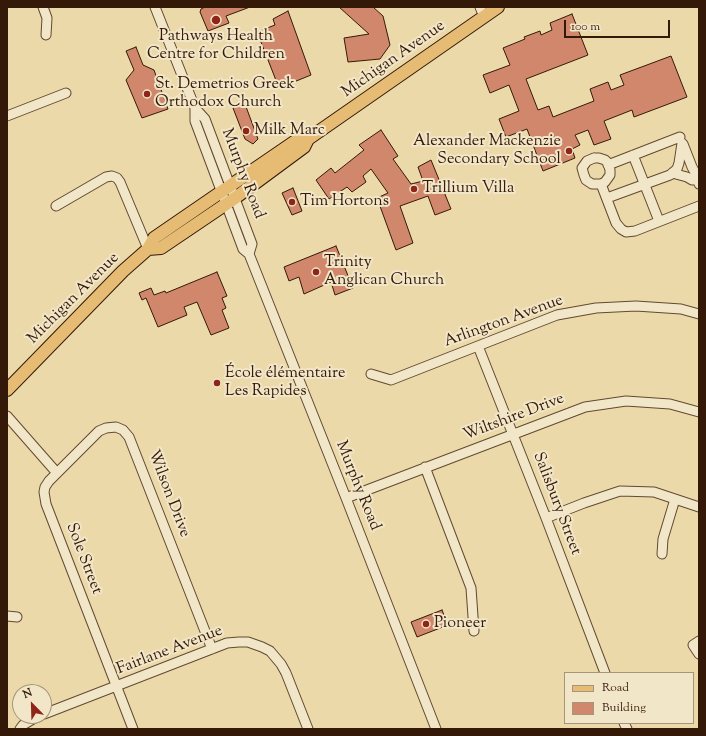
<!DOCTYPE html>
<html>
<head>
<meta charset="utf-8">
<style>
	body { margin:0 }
	#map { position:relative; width:706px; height:736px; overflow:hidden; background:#ebd9aa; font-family:"Sorts Mill Goudy",serif }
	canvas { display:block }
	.frame { position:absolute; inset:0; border:8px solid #341909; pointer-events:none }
	.legend { position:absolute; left:564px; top:672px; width:130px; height:52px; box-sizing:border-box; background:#f2e6c8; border:1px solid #a6947c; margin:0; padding:5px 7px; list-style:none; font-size:12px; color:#341909 }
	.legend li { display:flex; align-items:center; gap:8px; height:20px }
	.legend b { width:20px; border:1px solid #a6947c }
	.north { position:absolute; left:12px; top:684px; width:40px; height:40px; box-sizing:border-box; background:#f2e6c8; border:1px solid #a6947c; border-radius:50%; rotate:337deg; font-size:11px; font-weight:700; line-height:16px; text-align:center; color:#341909 }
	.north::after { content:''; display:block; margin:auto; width:14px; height:18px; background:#8f2418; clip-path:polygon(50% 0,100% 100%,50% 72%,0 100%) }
	.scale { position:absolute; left:564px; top:20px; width:106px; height:18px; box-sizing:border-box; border:2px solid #341909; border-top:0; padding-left:5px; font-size:12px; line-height:14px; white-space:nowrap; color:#341909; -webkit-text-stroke:3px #f2e6c8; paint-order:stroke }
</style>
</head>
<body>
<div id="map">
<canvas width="706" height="736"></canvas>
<div class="frame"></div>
<ul class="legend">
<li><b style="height:5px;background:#e6bc75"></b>Road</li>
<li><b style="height:11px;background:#d0876b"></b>Building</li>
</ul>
<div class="north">N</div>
<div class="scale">100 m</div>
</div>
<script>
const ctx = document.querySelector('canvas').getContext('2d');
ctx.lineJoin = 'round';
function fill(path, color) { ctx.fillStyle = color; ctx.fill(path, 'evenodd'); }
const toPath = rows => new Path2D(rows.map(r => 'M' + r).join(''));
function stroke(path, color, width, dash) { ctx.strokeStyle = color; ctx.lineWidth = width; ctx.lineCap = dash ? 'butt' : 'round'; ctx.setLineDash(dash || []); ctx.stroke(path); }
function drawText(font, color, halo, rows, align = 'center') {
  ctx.font = font + ' "Sorts Mill Goudy",serif'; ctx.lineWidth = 4; ctx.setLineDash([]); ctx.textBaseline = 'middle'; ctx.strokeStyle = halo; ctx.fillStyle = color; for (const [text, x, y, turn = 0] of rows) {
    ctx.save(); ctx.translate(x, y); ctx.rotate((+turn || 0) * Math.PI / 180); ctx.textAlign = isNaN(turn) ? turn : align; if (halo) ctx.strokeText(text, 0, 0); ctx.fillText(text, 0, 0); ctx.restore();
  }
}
const building = toPath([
	[205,7,250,7,226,16,229,23,208,31,200,12,201,9,205,7],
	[339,7,373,7,383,16,390,45,380,59,348,62,344,38,369,34,339,7],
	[288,11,311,75,279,88,257,32,275,25,273,19,288,11],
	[572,14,588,55,526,79,538,110,549,106,553,117,594,101,590,89,608,82,611,90,624,85,620,75,671,56,687,97,634,117,632,110,604,121,611,139,594,145,588,130,575,135,580,145,572,149,575,158,543,171,527,129,506,137,499,119,519,111,509,85,490,93,483,75,510,65,503,48,525,39,524,37,540,31,541,35,552,30,550,23,572,14],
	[136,47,143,65,154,70,168,109,142,118,126,80,134,70,126,51,136,47],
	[245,104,258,139,253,144,245,139,233,108,245,104],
	[381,130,398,156,393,159,411,184,423,181,418,167,431,160,451,209,435,215,428,196,400,206,413,243,396,250,377,198,388,193,371,169,363,176,366,182,352,192,347,187,329,199,316,180,331,168,335,173,364,150,359,145,381,130],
	[293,188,302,211,292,215,282,193,293,188],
	[336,246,353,288,335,295,331,282,304,294,299,277,289,281,284,267,336,246],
	[217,272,227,296,222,298,226,308,222,310,229,328,211,335,197,302,184,307,187,315,158,327,146,298,142,300,139,293,151,288,154,295,165,291,166,293,217,272],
	[442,610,448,625,417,637,411,622,442,610]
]);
fill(building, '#d0876b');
stroke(building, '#341909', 1);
const minor = toPath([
	[43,7,47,18,46,35],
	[155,7,195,108,195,121,243,249,249,254,251,259,346,498,436,729],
	[480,7,484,17],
	[195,108,205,119,252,244,249,254],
	[7,116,66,93],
	[683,144,692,167,699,180],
	[633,155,659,221],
	[594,158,599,158,605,160,608,163,610,170,610,175,605,182,601,184,592,184,586,180,584,175,582,168,587,161,594,158],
	[608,165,680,137],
	[672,173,687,177,692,180,696,180,699,179,699,184],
	[601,184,616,223,621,229,626,232,635,231,699,206],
	[607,198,670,175,677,169,679,163,682,143],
	[56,206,106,177,112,176,117,178,120,182,148,249],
	[478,346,546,518,605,673],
	[371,374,391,380,557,315,596,308,636,306,681,309,699,314],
	[7,416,57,473],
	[425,467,471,588,474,631],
	[346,498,585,407,626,401,670,404,699,412],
	[546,518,584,503,620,491,654,492,699,507],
	[662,554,663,539,675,499],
	[7,616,17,617],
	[699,641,693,645,699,654],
	[44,714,227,643,239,642,248,642,262,647,270,651,281,664,286,673,308,729],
	[624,723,627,729],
	[20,729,23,725,33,719,40,716],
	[133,729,46,504,44,492,45,487,49,481,99,431,106,428,116,427,123,430,129,437,212,649]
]);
const major = toPath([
	[148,249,161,248,235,198,304,147,308,139],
	[7,390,123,271,148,249,154,238,221,192,297,140,308,139,498,7]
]);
stroke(minor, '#624931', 11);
stroke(major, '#341909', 14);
stroke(minor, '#f2e6c8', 9);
stroke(major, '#e6bc75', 12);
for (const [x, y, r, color] of [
	[216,20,5,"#8f2418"],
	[147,94,4,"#8f2418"],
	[246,131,4,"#8f2418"],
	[569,151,4,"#8f2418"],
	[414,189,4,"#8f2418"],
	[292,202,4,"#8f2418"],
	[316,272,4,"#8f2418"],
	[217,383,4,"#8f2418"],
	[426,624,4,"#8f2418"]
]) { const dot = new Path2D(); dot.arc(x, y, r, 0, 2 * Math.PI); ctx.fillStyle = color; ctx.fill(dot); stroke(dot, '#f2e6c8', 1.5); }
drawText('16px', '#341909', '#f2e6c8', [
	["Pathways Health",216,37,"center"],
	["Centre for Children",216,55,"center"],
	["St. Demetrios Greek",155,85],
	["Orthodox Church",155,103],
	["Milk Marc",254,131],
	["Alexander Mackenzie",561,142,"right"],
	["Secondary School",561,160,"right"],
	["Trillium Villa",422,189],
	["Tim Hortons",300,202],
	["Trinity",324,263],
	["Anglican Church",324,281],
	["École élémentaire",225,374],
	["Les Rapides",225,392],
	["Pioneer",434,624]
], 'left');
drawText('16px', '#341909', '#f2e6c8', [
	["Michigan Avenue",394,60,-35],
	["Murphy Road",242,174,69],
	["Michigan Avenue",74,299,-45],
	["Arlington Avenue",504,322,-20],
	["Wiltshire Drive",514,418,-21],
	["Murphy Road",357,486,68],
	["Wilson Drive",168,494,69],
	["Salisbury Street",556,504,69],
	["Sole Street",83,559,69],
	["Fairlane Avenue",170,651,-21]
]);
</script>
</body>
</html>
